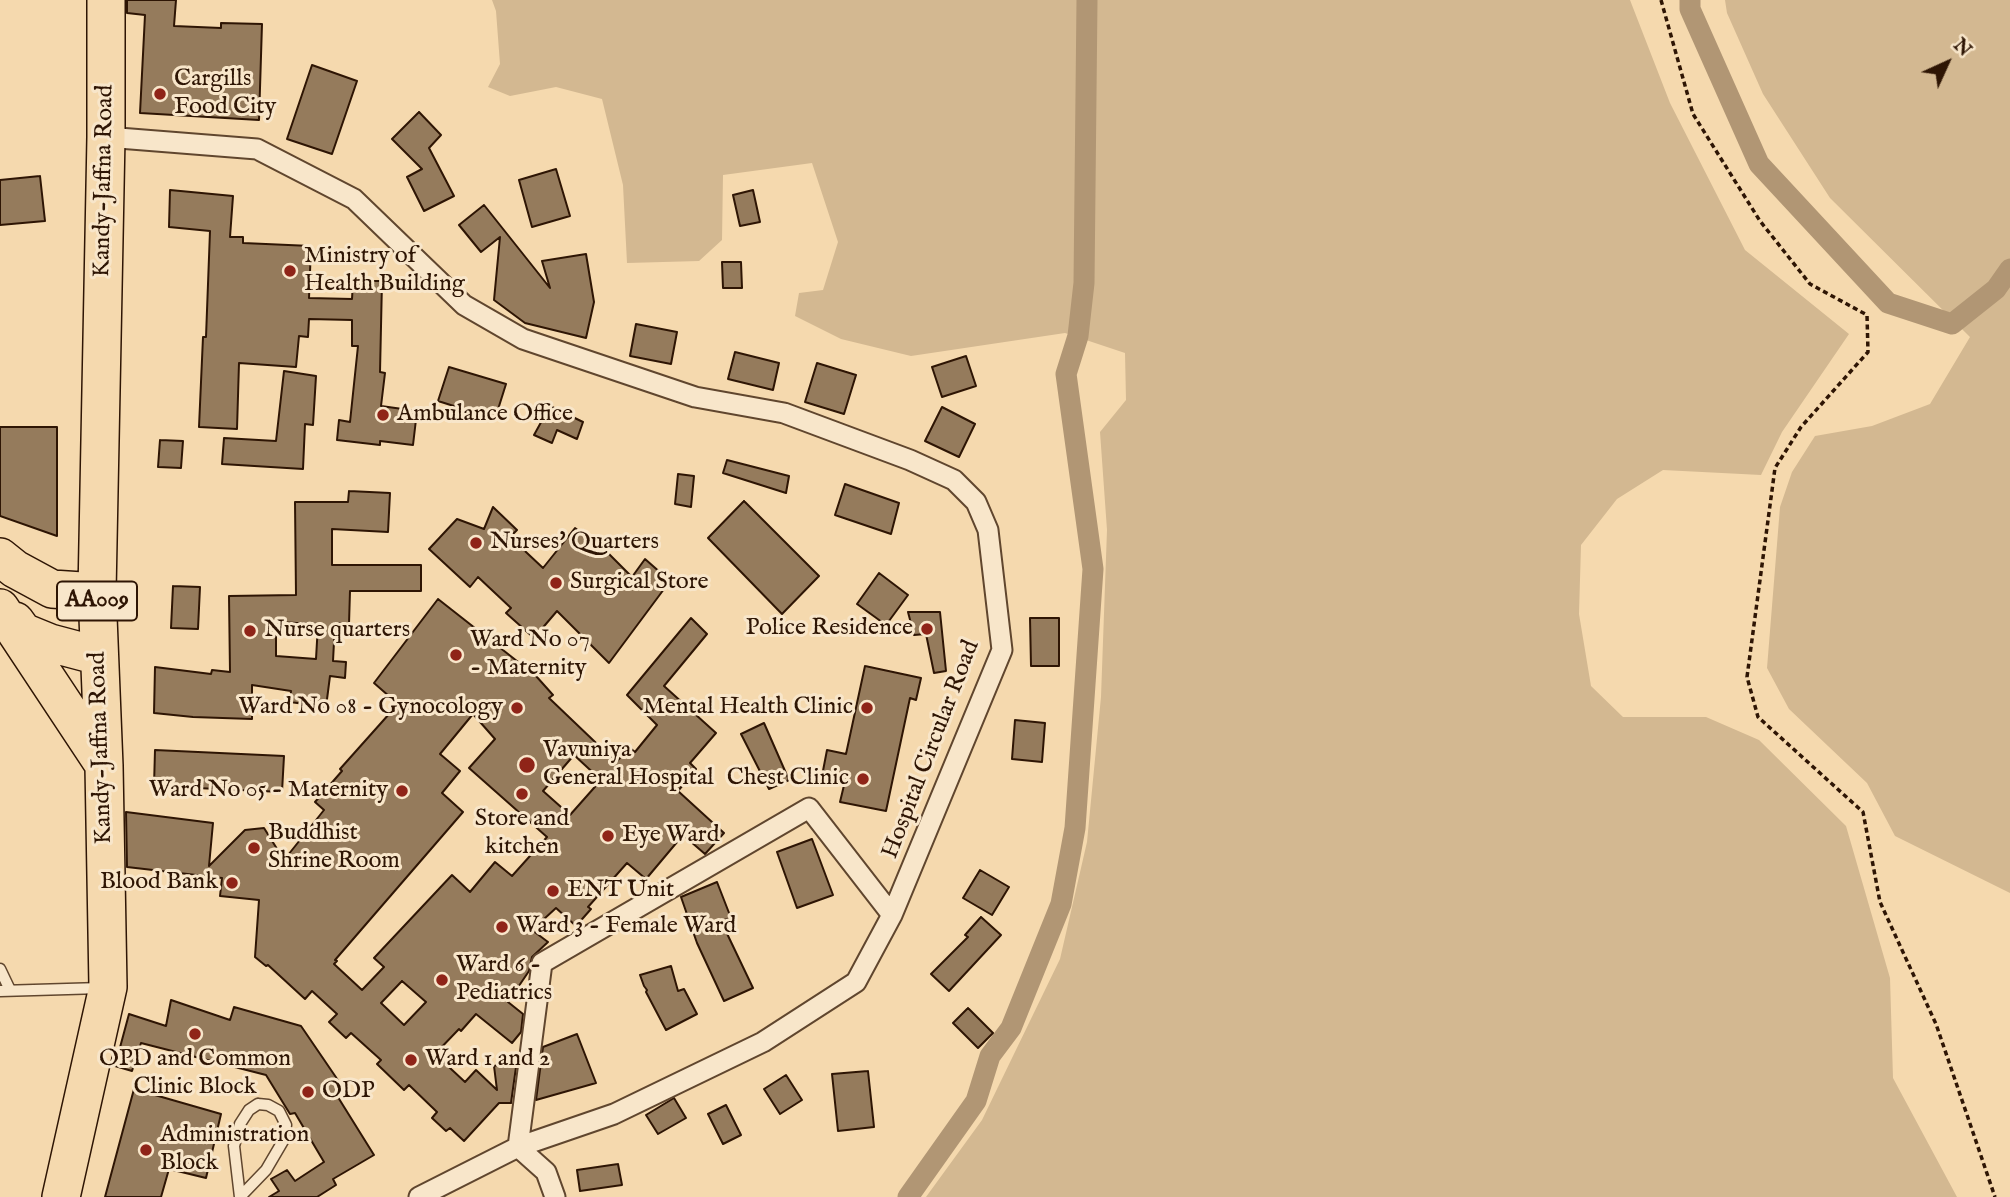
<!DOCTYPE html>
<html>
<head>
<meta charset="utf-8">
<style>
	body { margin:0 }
	#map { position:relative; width:2010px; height:1197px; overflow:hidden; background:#f5d9ae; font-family:"IM FELL English",serif }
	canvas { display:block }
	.north { position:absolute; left:1912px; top:28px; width:70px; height:70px; -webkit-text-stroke:5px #f8e6ca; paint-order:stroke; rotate:45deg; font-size:19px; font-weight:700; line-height:28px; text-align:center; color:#2e1504 }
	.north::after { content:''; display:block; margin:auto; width:24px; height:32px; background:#2e1504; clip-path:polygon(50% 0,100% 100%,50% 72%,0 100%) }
</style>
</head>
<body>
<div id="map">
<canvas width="2010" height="1197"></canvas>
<div class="north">N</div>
</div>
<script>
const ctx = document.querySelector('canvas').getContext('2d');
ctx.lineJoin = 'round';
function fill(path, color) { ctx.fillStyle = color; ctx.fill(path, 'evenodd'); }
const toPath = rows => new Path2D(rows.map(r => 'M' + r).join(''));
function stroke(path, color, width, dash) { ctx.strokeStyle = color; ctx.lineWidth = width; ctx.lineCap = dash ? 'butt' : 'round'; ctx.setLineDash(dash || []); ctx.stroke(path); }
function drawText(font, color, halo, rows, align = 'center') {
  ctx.font = font + ' "IM FELL English",serif'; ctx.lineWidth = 6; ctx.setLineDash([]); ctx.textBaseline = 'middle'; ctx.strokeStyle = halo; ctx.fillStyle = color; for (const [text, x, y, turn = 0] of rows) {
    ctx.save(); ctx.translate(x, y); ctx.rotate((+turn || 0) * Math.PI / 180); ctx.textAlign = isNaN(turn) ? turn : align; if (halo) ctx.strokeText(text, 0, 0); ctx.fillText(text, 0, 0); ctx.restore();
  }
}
fill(toPath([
	[492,0,1630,0,1670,103,1745,250,1849,334,1782,432,1761,475,1663,470,1617,499,1581,545,1579,614,1591,686,1623,717,1706,717,1759,740,1846,826,1890,978,1893,1078,1957,1197,926,1197,982,1120,1060,959,1087,842,1101,697,1107,530,1100,432,1126,400,1125,353,1065,333,911,356,841,339,795,316,799,293,823,290,838,242,812,163,723,175,722,240,699,261,627,263,623,185,602,99,556,87,510,96,488,87,500,64,496,11],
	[1725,0,2010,0,2010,893,1895,836,1867,783,1789,709,1767,668,1780,507,1792,472,1815,436,1872,426,1930,404,1970,337,1830,198,1763,94,1727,13]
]), '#d3b891');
stroke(toPath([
	[1690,0,1690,9,1759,164,1888,303,1952,324,1996,289,2010,269],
	[908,1197,976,1101,990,1056,1011,1028,1061,904,1075,828,1093,569,1066,374,1078,336,1084,283,1087,0]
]), '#b19674', 21);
const building = toPath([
	[127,0,176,0,174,26,221,28,221,23,262,24,259,120,140,113,145,15,127,13,127,0],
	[312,65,357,81,332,154,287,139,312,65],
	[419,112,441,135,429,148,454,196,424,211,407,177,422,169,392,139,419,112],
	[556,169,570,216,532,227,519,180,556,169],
	[40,176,45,221,0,225,0,180,40,176],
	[170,190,233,196,230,237,243,237,243,243,311,246,309,298,352,299,353,281,382,281,380,372,385,373,381,406,417,411,413,445,380,441,380,445,337,440,339,420,350,422,358,346,352,346,352,320,309,319,308,337,299,336,296,367,239,363,237,429,199,427,203,337,206,337,210,231,169,227,170,190],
	[753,190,760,222,740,226,733,195,753,190],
	[484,205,550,288,542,261,586,254,594,302,586,338,525,323,494,300,500,237,481,252,459,225,484,205],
	[722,262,741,262,742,288,723,288,722,262],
	[636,324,677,332,671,364,630,356,636,324],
	[735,352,779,363,773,390,728,379,735,352],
	[966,356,976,386,942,397,932,367,966,356],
	[817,363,856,375,844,414,805,402,817,363],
	[449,367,506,384,495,419,438,401,449,367],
	[284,371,316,376,313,425,305,424,303,469,222,464,224,438,276,441,284,371],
	[550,406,583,422,577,439,557,430,552,443,534,435,550,406],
	[942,407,975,424,959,457,925,441,942,407],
	[0,427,57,427,57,536,0,516,0,427],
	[160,440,183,441,181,468,158,467,160,440],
	[727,460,789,476,786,493,723,473,727,460],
	[678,474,694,476,691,507,675,504,678,474],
	[845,484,899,503,891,534,835,515,845,484],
	[349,491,390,493,388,532,332,529,332,565,421,565,421,591,350,591,349,624,335,623,333,661,346,662,345,678,330,676,326,707,290,702,291,691,252,685,252,719,193,717,154,713,155,667,211,674,212,670,230,672,229,596,296,595,295,502,348,502,349,491],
	[276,622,318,624,316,659,276,656,276,622],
	[744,501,819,576,782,614,708,538,744,501],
	[493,507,517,530,510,537,543,568,575,528,607,552,632,577,645,559,670,581,609,663,557,611,534,638,506,613,511,608,478,577,470,587,429,549,457,519,484,529,493,507],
	[879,573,908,595,886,625,857,604,879,573],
	[173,586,200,587,198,629,171,628,173,586],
	[438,599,536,676,553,695,549,698,616,762,630,748,635,752,657,725,627,695,691,618,707,634,664,686,716,733,690,763,696,769,678,791,724,833,705,854,683,835,646,879,627,863,588,907,591,909,576,926,556,908,532,930,548,942,532,957,529,971,508,1002,523,1014,521,1032,512,1043,476,1014,461,1031,459,1029,435,1054,465,1082,476,1070,497,1090,494,1066,517,1060,511,1103,499,1103,464,1141,450,1128,446,1131,432,1118,437,1112,409,1085,404,1090,377,1064,381,1060,351,1033,346,1038,329,1022,337,1014,312,991,305,999,268,965,266,966,255,957,259,900,220,896,222,878,127,867,126,812,213,823,209,866,245,830,264,828,284,860,324,810,315,802,342,771,340,769,398,704,374,683,438,599],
	[473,714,495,739,469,768,547,837,512,876,495,862,470,892,452,875,374,958,384,967,362,990,334,964,337,961,335,960,463,812,442,793,460,771,440,754,473,714],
	[574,755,601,780,570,815,543,791,574,755],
	[402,981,426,1002,404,1025,381,1003,402,981],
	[908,612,940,612,946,671,934,673,926,634,914,635,908,612],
	[1030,618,1059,618,1059,666,1031,666,1030,618],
	[865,666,921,678,916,700,910,698,886,811,840,802,845,781,822,776,827,750,846,754,865,666],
	[1015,720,1045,723,1042,762,1012,759,1015,720],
	[764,723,789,780,769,789,741,734,764,723],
	[155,750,284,756,282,792,154,786,155,750],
	[812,839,833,895,797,908,777,852,812,839],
	[980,870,1009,887,992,915,963,898,980,870],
	[717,882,731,918,721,921,753,988,724,1001,697,943,681,897,717,882],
	[981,917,1001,935,949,991,931,974,968,937,965,935,981,917],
	[671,966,678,991,684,989,697,1014,666,1030,646,992,647,990,644,986,640,975,671,966],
	[171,1000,230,1020,234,1007,301,1026,344,1089,336,1094,374,1155,333,1179,336,1185,317,1197,269,1197,279,1191,271,1179,287,1170,295,1181,324,1162,295,1113,290,1114,266,1075,141,1043,132,1071,115,1066,129,1014,166,1026,171,1000],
	[968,1008,993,1033,978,1048,953,1023,968,1008],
	[577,1034,596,1083,536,1100,543,1047,577,1034],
	[868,1071,874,1127,838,1131,832,1074,868,1071],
	[786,1075,802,1100,780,1114,764,1089,786,1075],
	[134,1089,221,1114,206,1178,169,1169,161,1197,105,1197,134,1089],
	[674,1098,686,1118,658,1134,646,1115,674,1098],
	[726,1105,741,1135,723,1144,708,1114,726,1105],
	[618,1164,622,1185,580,1191,577,1170,618,1164]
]);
fill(building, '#957b5c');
stroke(building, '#2e1504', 2);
const lane = toPath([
	[0,969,10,990],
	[0,991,101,988],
	[258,1104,268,1105,279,1111,286,1125,283,1141,266,1170,240,1197,234,1146,240,1124,249,1110,258,1104]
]);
const street = toPath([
	[106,137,257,149,354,199,464,305,523,339,695,397,784,413,910,460,954,480,976,502,988,530,1002,650,892,915,856,982,763,1042,614,1114,518,1147,419,1197],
	[555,1197,546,1172,518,1147,542,963,809,808,892,915]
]);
const highway = toPath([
	[0,557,15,569,52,589,97,592],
	[0,608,104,765],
	[15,621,23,632,50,643,99,656],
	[61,1197,108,987,104,766,97,592,106,137,106,0]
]);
stroke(lane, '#60462e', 13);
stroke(street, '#60462e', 23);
stroke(highway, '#2e1504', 40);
stroke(toPath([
	[1661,0,1693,114,1760,221,1810,284,1867,315,1868,352,1801,427,1775,468,1747,677,1758,717,1863,812,1880,902,1936,1024,1995,1197]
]), '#2e1504', 3.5, [5, 3.5]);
stroke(lane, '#f8e6ca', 10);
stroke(street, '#f8e6ca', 19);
stroke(highway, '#f5d9ae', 37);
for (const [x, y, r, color] of [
	[160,94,7,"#8f2418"],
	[290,271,7,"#8f2418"],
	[383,415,7,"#8f2418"],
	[476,543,7,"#8f2418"],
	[556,583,7,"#8f2418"],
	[927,629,7,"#8f2418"],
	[250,631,7,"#8f2418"],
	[456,655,7,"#8f2418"],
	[517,708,7,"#8f2418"],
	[867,708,7,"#8f2418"],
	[527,765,9,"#8f2418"],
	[863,779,7,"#8f2418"],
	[402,791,7,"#8f2418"],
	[522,794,7,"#8f2418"],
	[608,836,7,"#8f2418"],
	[254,848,7,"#8f2418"],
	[232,883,7,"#8f2418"],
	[553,891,7,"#8f2418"],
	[502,927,7,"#8f2418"],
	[442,980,7,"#8f2418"],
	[195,1034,7,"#8f2418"],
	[411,1060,7,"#8f2418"],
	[308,1092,7,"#8f2418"],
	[146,1150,7,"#8f2418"]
]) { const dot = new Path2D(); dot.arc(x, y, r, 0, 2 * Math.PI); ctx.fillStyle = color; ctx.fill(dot); stroke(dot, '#f8e6ca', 2.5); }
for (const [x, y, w] of [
	[97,601,80]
]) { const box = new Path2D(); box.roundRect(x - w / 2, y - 19.5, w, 39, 5); ctx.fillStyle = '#f8e6ca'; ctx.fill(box); stroke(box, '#2e1504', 2); }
drawText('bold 23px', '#2e1504', null, [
	["AA009",97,601]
]);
drawText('24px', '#2e1504', '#f8e6ca', [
	["Cargills",174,80],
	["Food City",174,108],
	["Ministry of",304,257],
	["Health Building",304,285],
	["Ambulance Office",397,415],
	["Nurses' Quarters",490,543],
	["Surgical Store",570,583],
	["Police Residence",913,629,"right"],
	["Nurse quarters",264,631],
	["Ward No 07",470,641],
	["- Maternity",470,669],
	["Ward No 08 - Gynocology",503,708,"right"],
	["Mental Health Clinic",853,708,"right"],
	["Vavuniya",543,751],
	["General Hospital",543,779],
	["Chest Clinic",849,779,"right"],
	["Ward No 05 - Maternity",388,791,"right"],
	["Store and",522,820,"center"],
	["kitchen",522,848,"center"],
	["Buddhist",268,834],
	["Shrine Room",268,862],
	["Eye Ward",622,836],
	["Blood Bank",218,883,"right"],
	["ENT Unit",567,891],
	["Ward 3 - Female Ward",516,927],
	["Ward 6 -",456,966],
	["Pediatrics",456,994],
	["OPD and Common",195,1060,"center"],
	["Clinic Block",195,1088,"center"],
	["Ward 1 and 2",425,1060],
	["ODP",322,1092],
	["Administration",160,1136],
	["Block",160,1164]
], 'left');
drawText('24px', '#2e1504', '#f8e6ca', [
	["Kandy-Jaffna Road",105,181,-89],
	["Kandy-Jaffna Road",102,748,-92],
	["Hospital Circular Road",932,750,-69]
]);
</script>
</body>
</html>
